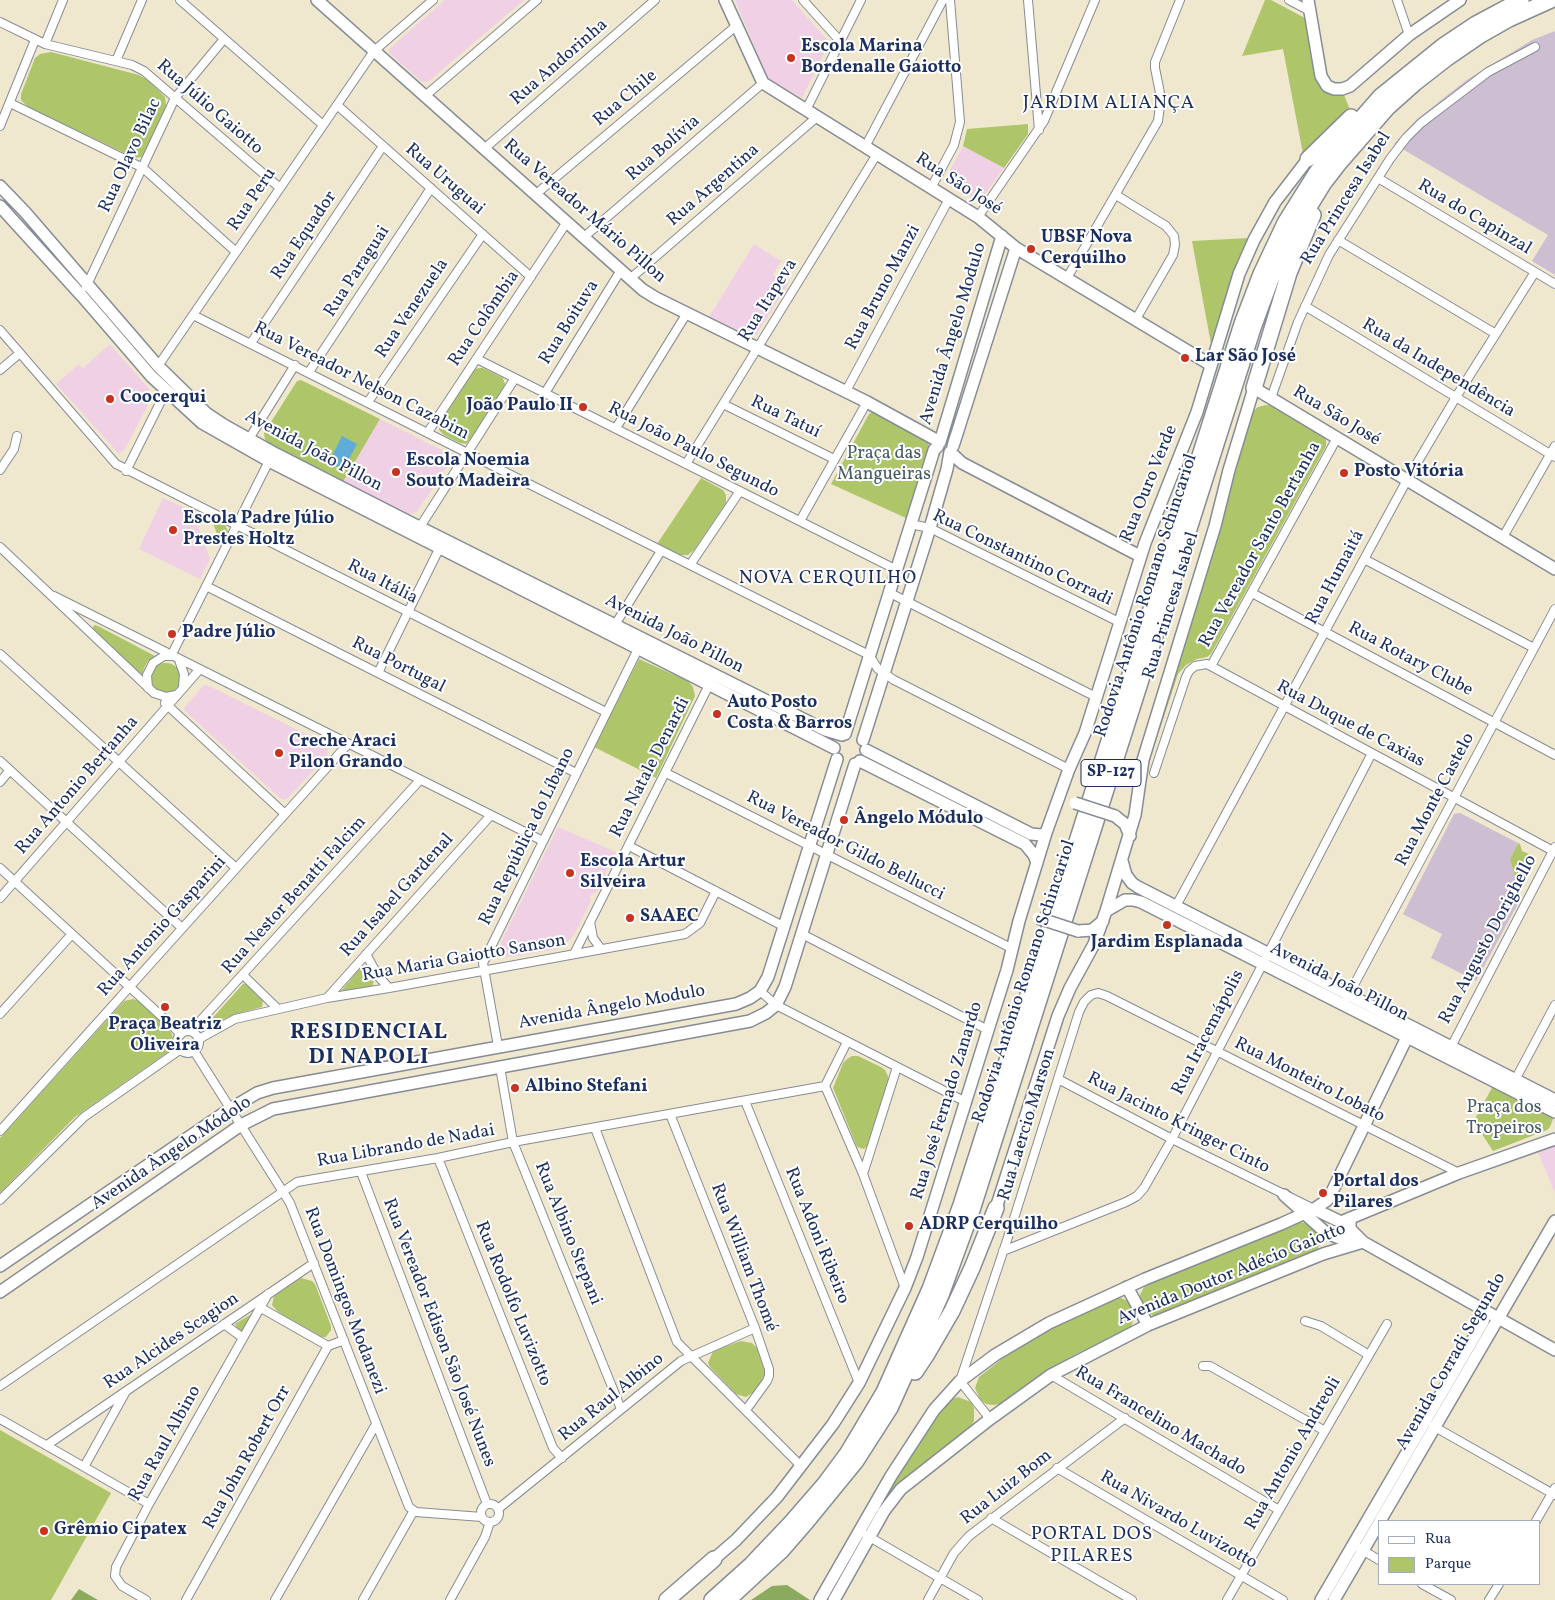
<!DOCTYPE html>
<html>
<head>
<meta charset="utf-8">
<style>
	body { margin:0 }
	#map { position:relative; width:1555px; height:1600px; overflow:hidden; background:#f0e8ce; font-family:Vollkorn,serif }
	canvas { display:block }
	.legend { position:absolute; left:1378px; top:1520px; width:162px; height:65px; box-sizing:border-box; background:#fff; border:1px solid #a4acbf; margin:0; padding:6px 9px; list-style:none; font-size:15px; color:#1b2f5e }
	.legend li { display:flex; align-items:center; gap:10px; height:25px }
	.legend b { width:25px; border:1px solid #a4acbf }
</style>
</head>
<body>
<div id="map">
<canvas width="1555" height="1600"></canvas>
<ul class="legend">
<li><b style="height:6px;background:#fff"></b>Rua</li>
<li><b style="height:14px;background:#afc56a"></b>Parque</li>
</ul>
</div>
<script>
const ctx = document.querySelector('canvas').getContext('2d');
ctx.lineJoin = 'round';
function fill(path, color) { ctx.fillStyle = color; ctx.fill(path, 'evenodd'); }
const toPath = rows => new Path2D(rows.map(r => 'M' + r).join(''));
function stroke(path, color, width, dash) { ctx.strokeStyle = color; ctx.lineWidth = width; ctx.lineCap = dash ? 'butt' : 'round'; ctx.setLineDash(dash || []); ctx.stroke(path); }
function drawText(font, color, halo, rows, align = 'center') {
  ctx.font = font + ' Vollkorn,serif'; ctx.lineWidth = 4; ctx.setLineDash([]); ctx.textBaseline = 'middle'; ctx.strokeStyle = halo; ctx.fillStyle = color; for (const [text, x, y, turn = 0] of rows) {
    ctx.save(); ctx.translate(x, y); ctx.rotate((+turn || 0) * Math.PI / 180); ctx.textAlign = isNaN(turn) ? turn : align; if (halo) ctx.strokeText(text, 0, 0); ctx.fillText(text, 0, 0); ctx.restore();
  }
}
fill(toPath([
	[445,0,524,0,429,81,422,82,389,53,389,49],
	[735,0,792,0,828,41,829,44,802,98,770,79,765,72],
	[963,146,1004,168,979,202,945,180],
	[754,244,781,261,773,275,788,284,756,335,751,336,709,317],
	[110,344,149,389,151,396,150,401,125,449,119,454,56,384,79,364,83,368],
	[380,419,451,455,450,462,417,512,409,515,343,482],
	[163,498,193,512,210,559,200,579,139,549],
	[204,685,207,685,324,743,328,749,327,756,288,798,284,800,280,798,185,711,184,708],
	[558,827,616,852,595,894,592,893,590,897,591,901,574,935,563,946,556,949,511,957,505,956,501,951,501,942],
	[1555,1145,1555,1193,1538,1152]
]), '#f0d0e5');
fill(toPath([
	[1555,31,1555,275,1532,261,1548,235,1394,144,1417,119,1468,79,1532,40],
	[1460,813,1518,843,1510,859,1516,881,1509,894,1520,900,1476,981,1431,958,1442,934,1403,914,1454,814]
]), '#cebed2');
fill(toPath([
	[1265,0,1271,0,1305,18,1315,77,1319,85,1331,94,1344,95,1351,112,1303,154,1283,49,1242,56],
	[51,52,139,75,148,80,165,97,166,106,143,157,135,158,28,107,21,100,21,94,35,58,40,54],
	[1028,124,1028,134,1004,168,963,146,967,129],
	[1249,238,1235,272,1211,344,1192,241],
	[479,368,483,368,503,378,505,384,503,389,472,437,466,444,460,443,444,435,439,430,439,424,475,369],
	[301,380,380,419,343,482,267,443,265,439,264,433,297,381],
	[1266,405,1274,406,1322,435,1326,440,1326,446,1211,654,1207,657,1197,659,1186,665,1178,674,1146,771,1147,761,1252,412,1258,407],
	[872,412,876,412,928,439,929,449,906,518,831,484,869,414],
	[701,478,723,490,726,495,726,503,694,550,688,555,679,555,657,544],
	[211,518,225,525,228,531,221,545],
	[94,625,98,626,155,656,148,661,144,668,142,675,92,630],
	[639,659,688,681,693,687,695,696,656,778,594,747],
	'151 678a15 15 0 1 1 30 0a15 15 0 1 1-30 0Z',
	[1518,843,1520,844,1522,851,1534,856,1535,858,1522,884,1516,881,1510,859],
	[361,967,369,971,374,979,373,985,370,987,341,991],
	[243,984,246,984,263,1001,262,1007,233,1015,207,1027,207,1024],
	[133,999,139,1001,167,1027,172,1034,173,1044,168,1052,75,1117,0,1193,0,1138,124,1001],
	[852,1056,858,1056,881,1067,885,1070,888,1076,888,1082,867,1146,864,1149,857,1147,833,1088,843,1063,847,1059],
	[1493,1086,1551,1115,1553,1119,1550,1127,1547,1130,1493,1151,1480,1131,1475,1119],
	[1301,1222,1310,1225,1319,1235,1320,1244,1316,1252,1305,1258,1155,1316,1149,1314,1143,1309,1140,1295,1144,1287,1152,1283],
	[301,1278,312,1281,315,1284,331,1326,331,1330,326,1337,322,1337,278,1312,272,1305,274,1296],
	[1118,1297,1126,1300,1134,1310,1134,1318,1131,1327,1076,1354,1048,1370,1000,1404,993,1405,986,1404,980,1399,975,1388,979,1377,1012,1351,1054,1325,1112,1298],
	[253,1313,244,1333,238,1330,235,1324],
	[741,1341,752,1343,757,1348,765,1372,763,1380,756,1391,746,1397,736,1394,710,1367,708,1363,713,1351],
	[958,1397,971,1402,974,1408,974,1421,970,1428,874,1519,872,1518,891,1485,946,1401],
	[0,1430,111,1493,51,1600,0,1600]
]), '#afc56a');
fill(toPath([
	[787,1585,810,1600,751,1600,772,1586],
	[79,1589,98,1600,71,1600]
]), '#8baa5e');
fill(toPath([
	[342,436,357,444,343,470,329,462]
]), '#5facd8');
const street = toPath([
	[180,0,323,125],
	[803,0,840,41],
	[1028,0,1039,130],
	[1289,0,1310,11],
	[1397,0,1409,35],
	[0,22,45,44,132,65,144,71,280,188],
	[45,44,63,0],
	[116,61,142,0],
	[425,96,537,0],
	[10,103,143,168,236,252],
	[337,105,531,277],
	[806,110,861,0],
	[0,126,35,40],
	[865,147,943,0],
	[484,149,655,0],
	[1378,178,1555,284],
	[931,188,954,145,960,122,950,0],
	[536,194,736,26],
	[1116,195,1166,226,1174,236,1175,245,1173,255,1136,319],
	[978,217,1044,121,1095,0],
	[584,237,763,83],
	[1338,240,1496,334],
	[631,278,817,117],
	[1067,278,1158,121,1161,98,1155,68,1155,62,1180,0],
	[86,287,175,98,224,39],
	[1305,306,1555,457],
	[193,315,869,655,878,669,894,680,1069,769],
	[0,330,116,464,606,712],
	[251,343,383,146],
	[477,359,895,569],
	[158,366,374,51,433,0],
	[0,370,20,353],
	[309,372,431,188],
	[846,391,949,199],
	[545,393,621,270],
	[1271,398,1298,322,1329,255,1390,159,1406,138,1421,123,1488,72,1535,47],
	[368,402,483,234],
	[723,404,834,459],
	[616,428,687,313],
	[428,432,567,222],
	[247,442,295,365],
	[686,464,877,154],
	[0,470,14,449,17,436],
	[126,471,166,391],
	[800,521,867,402],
	[910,524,930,528,1119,622],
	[418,530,515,378],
	[1503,537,1555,446],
	[0,547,154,693,166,697,176,695],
	[1364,559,1534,648],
	[690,565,740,491],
	[206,586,576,773],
	[888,592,1096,697],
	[1252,593,1555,755],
	[54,596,543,841],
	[613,628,661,551],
	[0,654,236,868],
	[171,656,270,459],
	[179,660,184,674,183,687],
	[1211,666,1337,438],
	[378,673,441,545],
	[148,688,147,675,153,663,164,656,171,656],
	[165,703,285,814],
	[0,761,182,928],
	[666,773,1011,948],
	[1154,773,1186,677,1189,671,1195,666,1207,664,1555,852],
	[0,782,10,770],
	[629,846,783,926],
	[0,868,181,1034],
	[0,898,199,670],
	[1176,906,1407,480,1456,397,1535,272],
	[590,922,593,938,601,949],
	[802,934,988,1030],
	[366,954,378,976,389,988],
	[574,954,711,681],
	[243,975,278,1009],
	[760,991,776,1005,966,1102],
	[327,998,491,815],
	[1347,998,1555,609],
	[0,1014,72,934],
	[191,1031,420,780],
	'177 1042a11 11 0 1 1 22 0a11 11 0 1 1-22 0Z',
	[199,1039,235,1019,327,998,389,988,685,934,700,923,716,891],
	[498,1046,483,963,638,649],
	[1451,1047,1555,847],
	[194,1051,290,1203,409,1507,416,1512,482,1517],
	[500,1067,513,1142,621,1409],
	[1058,1079,1172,1139,1314,1209],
	[1515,1080,1555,1005],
	[825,1086,863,1174,905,1288],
	[745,1101,859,1383],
	[670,1114,755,1328,769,1369,769,1376,767,1381,746,1410],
	[595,1128,677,1342,801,1466],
	[0,1131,348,744],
	[438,1158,553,1448,562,1458],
	[361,1172,487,1504],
	[863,1174,897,1067],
	[0,1200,84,1117,181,1049],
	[1003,1251,1126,1202,1137,1196,1144,1188,1172,1139,1372,753],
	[261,1308,328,1346],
	[1305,1321,1321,1326,1369,1355],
	[224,1324,243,1338],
	[1203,1366,1210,1366,1325,1431],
	[1051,1375,1279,1510],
	[0,1386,297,1182,438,1158,513,1142,825,1086,847,1042],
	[0,1419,149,1504],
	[990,1419,960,1381,1011,1228,1079,1012,1084,1002,1091,995,1098,993,1107,996,1459,1173],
	[1433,1426,1555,1495],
	[47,1445,314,1263],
	[84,1467,125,1393],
	[1057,1468,1283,1600],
	'481 1513a9 9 0 1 1 18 0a9 9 0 1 1-18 0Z',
	[498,1509,681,1361,755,1328],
	[991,1518,1132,1600],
	[1536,1521,1555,1488],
	[866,1535,978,1600],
	[1359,1548,1379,1560],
	[1422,1584,1451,1600],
	[146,1600,122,1586,115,1576,116,1567,149,1504,268,1294],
	[186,1600,328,1346,344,1340],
	[275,1600,376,1424],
	[363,1600,413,1512],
	[450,1600,485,1537,490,1522],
	[928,1600,954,1553,969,1536,1125,1418],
	[1227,1600,1387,1324],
	[1489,1600,1499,1584]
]);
const secondary = toPath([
	[317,0,643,290,656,298,867,402,940,442,1002,236],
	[725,0,763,83,978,217,1016,248,1211,365],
	[1308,0,1321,76,1327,86,1334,89,1342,89,1350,86,1409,35,1460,0],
	[0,186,25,212,158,366,206,413,224,425,276,454,419,527,825,730,842,735],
	[0,206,82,296,151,376,202,423,269,461,834,748],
	[953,446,1016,248],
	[950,452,962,463,1140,556],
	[845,734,930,463,934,450,938,446],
	[863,740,930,528,947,469,950,452],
	[866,750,1031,834,1041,835,1046,833],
	[860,761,1025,844,1034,855,1037,863],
	[1115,816,1125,824,1130,836],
	[1122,861,1126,875,1132,883,1138,887,1555,1100],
	[1106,911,1125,900,1133,900,1141,902,1555,1112],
	[1078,931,1092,930,1103,921],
	[1284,1195,1325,1232,1339,1238,1357,1241],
	[996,1208,1058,1016,1070,988,1094,944,1106,911,1135,815,1143,760,1215,526,1229,470,1254,388,1555,569],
	[1314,1209,1341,1222],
	[1350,1218,1350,1229,1363,1242,1555,1350],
	[1341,1222,1459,1173,1555,1139],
	[0,1266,230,1109,257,1093,273,1088,736,1004,750,998,760,991,768,977,837,759],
	[1127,1287,1148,1325],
	[0,1292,241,1125,273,1109,750,1021,766,1013,776,1005,785,987,855,764],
	[1380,1521,1555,1221],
	[714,1559,736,1540,777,1497,833,1424,859,1383,905,1288,917,1257,988,1030,1007,970,1019,921,1046,833,1069,769,1085,733,1145,543,1197,412,1239,274,1254,240,1275,202,1308,159],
	[820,1600,891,1476,934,1410,960,1381,995,1355,1049,1323,1145,1279,1281,1224,1314,1209,1326,1201,1329,1198,1412,1027],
	[834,1600,884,1511,901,1489,990,1419,1051,1375,1148,1325,1323,1254,1363,1242],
	[1321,1600,1483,1322,1486,1311],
	[1334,1600,1379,1523]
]);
const highway = toPath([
	[1308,159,1351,117],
	[1254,388,1289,273,1313,215],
	[915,1372,927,1354,952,1311,972,1268,996,1208],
	[667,1600,714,1559],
	[712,1600,751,1565,791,1523,824,1485,847,1454,884,1392,930,1289,961,1205,1242,324,1261,274,1285,223,1315,175,1331,153,1381,96,1443,46,1476,24,1521,0],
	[728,1600,781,1551,807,1521,856,1461,890,1408,941,1295,972,1210,1253,328,1271,279,1293,233,1323,184,1340,162,1387,108,1415,83,1447,58,1479,36,1509,19,1551,0]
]);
stroke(street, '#868c96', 10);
stroke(secondary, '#868c96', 14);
stroke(highway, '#868c96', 18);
stroke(street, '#fff', 8);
stroke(secondary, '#fff', 11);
stroke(highway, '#fff', 15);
const secondaryBridge = toPath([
	[1075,803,1115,816],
	[1038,918,1078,931]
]);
stroke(secondaryBridge, '#868c96', 14, []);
stroke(secondaryBridge, '#fff', 11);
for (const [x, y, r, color] of [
	[791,58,5,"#c8321e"],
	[1031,249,5,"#c8321e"],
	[1185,358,5,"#c8321e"],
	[110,399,5,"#c8321e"],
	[583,407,5,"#c8321e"],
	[396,472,5,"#c8321e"],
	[1344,473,5,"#c8321e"],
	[173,530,5,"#c8321e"],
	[172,634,5,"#c8321e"],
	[717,714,5,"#c8321e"],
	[279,753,5,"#c8321e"],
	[844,820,5,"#c8321e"],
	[570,873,5,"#c8321e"],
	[630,918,5,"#c8321e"],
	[1167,925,5,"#c8321e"],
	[165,1007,5,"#c8321e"],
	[515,1088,5,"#c8321e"],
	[1323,1193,5,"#c8321e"],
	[909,1226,5,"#c8321e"],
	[44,1531,5,"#c8321e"]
]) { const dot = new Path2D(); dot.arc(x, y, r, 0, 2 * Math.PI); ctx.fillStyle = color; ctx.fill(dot); stroke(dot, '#fff', 2); }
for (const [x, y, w] of [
	[1111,773,60]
]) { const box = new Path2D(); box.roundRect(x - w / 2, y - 13.5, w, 27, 4); ctx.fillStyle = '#fff'; ctx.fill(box); stroke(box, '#1b2f5e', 1); }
drawText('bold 16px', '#1b2f5e', null, [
	["SP-127",1111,773]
]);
drawText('bold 18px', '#1b2f5e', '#fff', [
	["Escola Marina",801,48],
	["Bordenalle Gaiotto",801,69],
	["UBSF Nova",1041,239],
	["Cerquilho",1041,260],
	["Lar São José",1195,358],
	["Coocerqui",120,399],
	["João Paulo II",573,407,"right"],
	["Escola Noemia",406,462],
	["Souto Madeira",406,483],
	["Posto Vitória",1354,473],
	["Escola Padre Júlio",183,520],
	["Prestes Holtz",183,541],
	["Padre Júlio",182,634],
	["Auto Posto",727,704],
	["Costa & Barros",727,725],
	["Creche Araci",289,743],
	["Pilon Grando",289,764],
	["Ângelo Módulo",854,820],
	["Escola Artur",580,863],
	["Silveira",580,884],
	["SAAEC",640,918],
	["Jardim Esplanada",1167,944,"center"],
	["Praça Beatriz",165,1026,"center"],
	["Oliveira",165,1047,"center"],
	["Albino Stefani",525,1088],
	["Portal dos",1333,1183],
	["Pilares",1333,1204],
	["ADRP Cerquilho",919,1226],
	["Grêmio Cipatex",54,1531]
], 'left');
drawText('18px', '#1b2f5e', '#fff', [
	["Rua Andorinha",560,63,-41],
	["Rua Chile",626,99,-40],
	["Rua Júlio Gaiotto",209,108,41],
	["Rua Bolívia",664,149,-41],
	["Rua Olavo Bilac",131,156,-65],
	["Rua Uruguai",444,180,41],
	["Rua São José",958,185,33],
	["Rua Argentina",714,186,-41],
	["Rua Princesa Isabel",1347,199,-58],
	["Rua Peru",253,200,-56],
	["Rua Vereador Mário Pillon",584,212,41],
	["Rua do Capinzal",1474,218,31],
	["Rua Equador",305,236,-56],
	["Rua Paraguai",358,272,-57],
	["Rua Bruno Manzi",884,288,-62],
	["Rua Itapeva",769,301,-58],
	["Rua Venezuela",413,309,-56],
	["Rua Colômbia",485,319,-56],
	["Rua Boituva",570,323,-58],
	["Avenida Ângelo Modulo",954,334,-73],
	["Rua da Independência",1438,369,31],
	["Rua Vereador Nelson Cazabim",361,382,27],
	["Rua São José",1336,417,31],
	["Rua Tatuí",785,418,26],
	["Rua João Paulo Segundo",693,451,27],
	["Avenida João Pillon",313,452,28],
	["Rua Ouro Verde",1150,484,-68],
	["Rua Vereador Santo Bertanha",1261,545,-61],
	["Rua Constantino Corradi",1022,559,26],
	["Rua Humaitá",1336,578,-62],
	["Rua Itália",382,583,27],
	["Rodovia Antônio Romano Schincariol",1147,596,-72],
	["Rua Princesa Isabel",1172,606,-73],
	["Avenida João Pillon",674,635,27],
	["Rua Rotary Clube",1410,660,28],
	["Rua Portugal",398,666,27],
	["Rua Duque de Caxias",1350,725,28],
	["Rua Natale Denardi",651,768,-63],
	["Rua Antonio Bertanha",78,786,-49],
	["Rua Monte Castelo",1436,800,-62],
	["Rua República do Líbano",528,837,-64],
	["Rua Vereador Gildo Bellucci",845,847,27],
	["Rua Nestor Benatti Falcim",295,896,-48],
	["Rua Isabel Gardenal",398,896,-48],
	["Rua Antonio Gasparini",163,927,-48],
	["Rua Augusto Dorighello",1489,940,-62],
	["Rua Maria Gaiotto Sanson",464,959,-10],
	["Rodovia Antônio Romano Schincariol",1025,982,-72],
	["Avenida João Pillon",1339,983,27],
	["Avenida Ângelo Modulo",612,1008,-10],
	["Rua Iracemápolis",1209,1033,-63],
	["Rua Monteiro Lobato",1309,1081,27],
	["Rua José Fernado Zanardo",948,1101,-73],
	["Rua Jacinto Kringer Cinto",1178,1124,27],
	["Rua Laercio Marson",1028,1125,-73],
	["Rua Librando de Nadai",406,1147,-10],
	["Avenida Ângelo Módolo",172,1154,-34],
	["Rua Albino Stepani",567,1234,68],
	["Rua Adoni Ribeiro",816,1236,68],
	["Rua William Thomé",743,1258,69],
	["Avenida Doutor Adécio Gaiotto",1232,1275,-22],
	["Rua Domingos Modanezi",344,1301,69],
	["Rua Rodolfo Luvizotto",512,1304,68],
	["Rua Vereador Edison São José Nunes",438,1333,69],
	["Rua Alcides Scagion",172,1342,-34],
	["Avenida Corradi Segundo",1452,1362,-60],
	["Rua Raul Albino",612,1398,-39],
	["Rua Francelino Machado",1160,1422,31],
	["Rua Raul Albino",166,1444,-61],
	["Rua Antonio Andreoli",1294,1454,-60],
	["Rua John Robert Orr",248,1458,-61],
	["Rua Luiz Bom",1007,1488,-38],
	["Rua Nivardo Luvizotto",1178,1521,30]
]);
drawText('18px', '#475c62', '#fff', [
	["Praça das",884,455],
	["Mangueiras",884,476],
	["Praça dos",1504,1109],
	["Tropeiros",1504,1130]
]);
ctx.letterSpacing = '1px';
drawText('19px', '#1b2f5e', '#fff', [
	["JARDIM ALIANÇA",1109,105],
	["NOVA CERQUILHO",828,580],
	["PORTAL DOS",1092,1536],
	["PILARES",1092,1558]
]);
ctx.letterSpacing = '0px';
ctx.letterSpacing = '1px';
drawText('bold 22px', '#1b2f5e', '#fff', [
	["RESIDENCIAL",369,1034],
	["DI NAPOLI",369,1059]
]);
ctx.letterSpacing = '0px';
</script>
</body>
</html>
